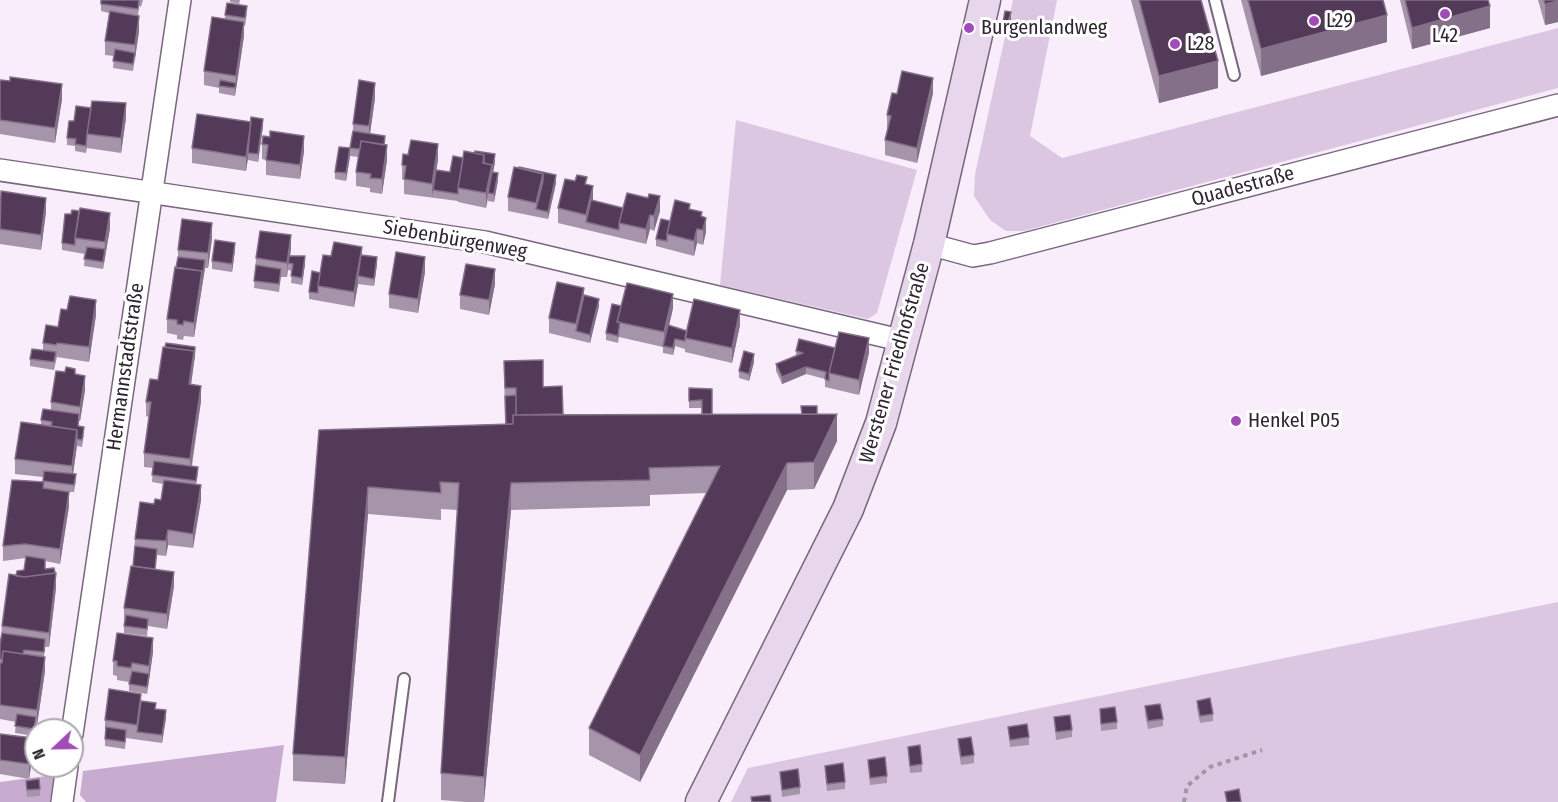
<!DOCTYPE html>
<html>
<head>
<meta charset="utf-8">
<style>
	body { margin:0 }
	#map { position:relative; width:1558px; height:802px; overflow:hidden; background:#f9edfc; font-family:"Fira Sans Condensed",sans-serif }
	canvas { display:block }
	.north { position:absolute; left:24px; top:718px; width:60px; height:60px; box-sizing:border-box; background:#fff; border:2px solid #aba8ac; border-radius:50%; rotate:248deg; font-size:16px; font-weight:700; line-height:24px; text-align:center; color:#2d262f }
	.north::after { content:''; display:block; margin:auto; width:21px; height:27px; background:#a14bb8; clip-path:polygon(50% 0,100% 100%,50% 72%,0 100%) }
</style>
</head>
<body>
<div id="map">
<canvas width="1558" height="802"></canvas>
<div class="north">N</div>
</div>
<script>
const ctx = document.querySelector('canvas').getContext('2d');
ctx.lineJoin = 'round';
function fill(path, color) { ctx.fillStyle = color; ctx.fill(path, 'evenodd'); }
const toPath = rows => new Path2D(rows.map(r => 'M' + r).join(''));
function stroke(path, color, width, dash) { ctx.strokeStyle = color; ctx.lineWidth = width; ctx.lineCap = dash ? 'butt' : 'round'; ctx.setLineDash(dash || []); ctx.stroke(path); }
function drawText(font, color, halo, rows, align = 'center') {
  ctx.font = font + ' "Fira Sans Condensed",sans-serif'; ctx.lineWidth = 6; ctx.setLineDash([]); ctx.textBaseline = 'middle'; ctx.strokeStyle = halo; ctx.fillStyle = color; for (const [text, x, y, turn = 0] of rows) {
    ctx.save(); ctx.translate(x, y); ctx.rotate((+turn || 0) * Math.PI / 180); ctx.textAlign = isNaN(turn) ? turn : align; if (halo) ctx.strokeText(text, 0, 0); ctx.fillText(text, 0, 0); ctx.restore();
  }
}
fill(toPath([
	[1013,0,1057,0,1030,136,1062,158,1558,28,1558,88,1024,231,1006,231,990,220,974,196,975,174],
	[736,120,917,170,877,313,868,319,720,285],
	[1558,602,1558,802,731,802,748,768]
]), '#dbc7e1');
fill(toPath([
	[284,745,276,802,86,802,80,795,83,771],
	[54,775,50,802,0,802,0,782]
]), '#c7accf');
const lane = toPath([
	[1215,0,1234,75],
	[388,802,404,679]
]);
const street = toPath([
	[0,170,485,242,904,341],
	[929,244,973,256,990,253,1558,105],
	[72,734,180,0],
	[62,802,67,766]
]);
const secondary = toPath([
	[701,802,848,509,881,423,929,244,985,0]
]);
stroke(lane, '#78677d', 14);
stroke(street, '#78677d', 24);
stroke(secondary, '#78677d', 33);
stroke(toPath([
	[1184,802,1187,786,1210,767,1262,750]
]), '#a097a3', 4, [4.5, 4.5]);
stroke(lane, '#fff', 10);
stroke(street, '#fff', 21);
stroke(secondary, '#e7d6ec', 30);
fill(toPath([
	[101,0,143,0,141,7,139,6,138,16,139,31,133,71,113,68,114,56,105,55,105,41,109,13,101,11],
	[230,0,240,0,239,4,230,2],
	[1131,0,1201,0,1218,88,1159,103],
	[1241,0,1383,0,1387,42,1261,76],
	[1400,0,1488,0,1490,28,1412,49],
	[1538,0,1558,0,1558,22,1545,25],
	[247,13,245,26,244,26,244,36,235,96,219,93,219,88,204,85,204,71,225,19,225,15],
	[1011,20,1006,37,1002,35,1002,28],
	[0,80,62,99,55,143,0,134],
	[933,93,917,163,885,155,885,140,888,130,887,130,887,115,897,94],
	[375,98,370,133,385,145,387,160,382,194,370,192,370,188,356,186,356,172,359,157,350,156,346,181,335,179,335,172,350,148,353,131,353,124],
	[126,118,121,153,87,148,86,153,75,151,75,146,67,145,67,138,74,121],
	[263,126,258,162,248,160,248,158,246,171,192,163,192,148],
	[262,144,304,151,300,179,266,175,266,160,262,159],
	[463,158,495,162,493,172,498,180,494,202,488,201,488,199,486,208,458,202,458,201,404,194,404,180,402,179,402,165,438,159,436,170,450,172],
	[556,183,548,219,508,211,508,197],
	[587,184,593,200,623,208,660,211,654,231,650,229,646,244,558,223,558,208],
	[0,196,46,212,41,250,0,244],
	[690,209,702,217,706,232,703,245,697,243,694,256,656,246,656,239,670,221],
	[65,214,110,228,103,269,84,266,85,254,62,250,62,243],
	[212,238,208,268,205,268,194,337,184,336,183,340,177,339,177,335,167,333,167,319,178,257,178,250],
	[291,249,290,256,305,264,302,285,291,283,292,271,288,270,287,277,281,277,279,292,254,288,256,258],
	[235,250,232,272,212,269,212,261],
	[362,255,377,264,374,286,358,284,354,307,309,299,309,292,331,256],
	[425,272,418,313,389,308,389,294],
	[495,284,489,315,460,309,460,295],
	[584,288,584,295,599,306,590,343,549,333,549,318],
	[621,306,673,308,669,326,687,331,740,325,732,363,685,352,685,349,675,346,673,355,663,353,663,347,619,337,618,343,606,340,606,333],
	[96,315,89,362,57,357,54,370,30,366,30,359,43,350,43,343,58,327],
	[835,348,869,353,859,395,825,387,825,379,806,374,782,384,776,371,776,364,796,356,796,351],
	[195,355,191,385,201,401,192,466,198,474,196,485,201,500,193,548,168,545,166,556,157,555,155,569,174,586,167,629,148,626,147,636,124,633,124,608,133,566,135,539,154,504,161,500,163,484,152,482,153,468,144,467,144,453,149,417,146,416,146,402,158,380],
	[504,361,543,387,563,415,702,414,702,408,689,408,689,388,712,389,712,414,817,414,837,441,814,489,787,490,640,782,589,755,589,728,706,493,650,495,650,506,511,510,484,802,465,802,441,800,441,773,458,510,441,509,441,520,368,514,345,784,293,781,293,754,319,430,505,424],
	[754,362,749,381,739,378,739,371],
	[75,374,85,390,80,421,79,421,79,426,84,434,82,447,77,446,73,474,76,481,74,492,69,492,69,506,60,564,45,561,45,569,56,588,49,647,45,647,44,657,45,671,37,725,36,725,34,736,15,733,16,722,0,719,0,644,2,626,16,576,24,570,26,558,3,561,3,546,43,482,43,477,15,474,15,459,41,425,41,420,51,410,51,402],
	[153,652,147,694,129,691,129,682,117,680,117,676,113,675,113,661],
	[141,701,156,709,166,718,162,743,126,738,125,749,105,746,105,720],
	[1197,701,1213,714,1213,721,1200,723,1197,708],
	[1145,706,1163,719,1163,726,1148,729,1145,714],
	[1100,709,1117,722,1117,729,1101,731],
	[1054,717,1072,730,1072,737,1056,740],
	[1008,727,1029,737,1029,745,1010,747],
	[0,737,33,753,29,779,0,774],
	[958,739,974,755,974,763,961,765,958,747],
	[908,747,922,764,922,772,910,773],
	[868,760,887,776,887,783,870,785],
	[825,766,845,782,845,789,827,791,825,773],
	[780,772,800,787,800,794,782,797],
	[26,781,40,789,40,796,27,797]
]), '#a694aa');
fill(toPath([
	[1558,1,1558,22,1545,25,1545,4],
	[1490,6,1490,28,1412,49,1412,28],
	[1011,12,1011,20,1006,37,1006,29],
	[1387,15,1387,42,1261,76,1261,49],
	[139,16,139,31,135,59,135,45],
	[244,22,244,36,235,96,236,76],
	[1218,61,1218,88,1159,103,1159,76],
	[933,78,933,93,917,163,917,148],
	[375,83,375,98,369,141,369,126],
	[62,84,62,99,55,143,55,128],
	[126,103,126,118,121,153,121,138],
	[263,119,263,126,258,162,258,154],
	[251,122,248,158,246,171,246,157],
	[304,136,304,151,300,179,300,165],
	[438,144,438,159,434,190,433,190,432,198,432,184],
	[387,145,387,160,382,194,382,179],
	[350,148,350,156,346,181,346,173],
	[495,154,495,162,489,194,488,193,486,208,486,193,492,165],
	[498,173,498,180,494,202,494,194],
	[543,174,543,188,536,209,536,218,536,203],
	[556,175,556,183,548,219,548,212],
	[593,186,593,200,586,222,586,215],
	[660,196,660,211,654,231,654,216],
	[46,198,46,212,41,250,41,235],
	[110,213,110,228,103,269,105,242],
	[650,215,650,229,646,244,646,229],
	[706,218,706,232,703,245,703,230],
	[212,223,212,238,208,268,208,253],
	[697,229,697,243,694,256,694,241],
	[291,235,291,249,289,263,288,263,287,277,287,263],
	[235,243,235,250,232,272,232,264],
	[362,247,362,261,358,276,358,284,354,307,354,292],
	[305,256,305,264,302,285,302,278],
	[377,257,377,264,374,286,374,279],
	[425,257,425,272,418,313,418,299],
	[205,260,205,268,194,337,194,323],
	[495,269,495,284,489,315,489,300],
	[584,288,584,303,576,331,576,324],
	[673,294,673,308,664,347,664,332],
	[599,299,599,306,590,343,590,335],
	[96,300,96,315,89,362,89,347],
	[740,310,740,325,732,363,732,348],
	[869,338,869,353,859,395,859,380],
	[675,339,675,346,673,355,673,348],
	[195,347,195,355,189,399,189,384,194,351],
	[754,354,754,362,749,381,749,374],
	[806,367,806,374,782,384,782,377],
	[85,376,85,390,80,421,80,407],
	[201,386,201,401,190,474,190,459],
	[837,414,837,441,814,489,814,462],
	[77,430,77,445,72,481,72,466],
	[787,463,787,490,640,782,640,755],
	[511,483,511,510,484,802,484,777],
	[201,485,201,500,193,548,193,534],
	[368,487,368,514,345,784,345,757],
	[69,492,69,506,60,564,60,549],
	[168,530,168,545,166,556,166,541],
	[174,572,174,586,167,629,167,614],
	[56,573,56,588,49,647,49,633],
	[153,638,153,652,147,694,149,666],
	[45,657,45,671,37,725,37,710],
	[166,710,166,718,162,743,162,735],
	[33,738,33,753,29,779,29,764]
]), '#847089');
const building = toPath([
	[101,0,139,0,138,9,101,4,101,0],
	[1139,0,1201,0,1218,61,1159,76,1139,0],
	[1248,0,1383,0,1387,15,1261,49,1248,0],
	[1405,0,1488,0,1490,6,1412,28,1405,0],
	[1544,0,1558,0,1558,1,1545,4,1544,0],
	[227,3,247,6,245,18,225,15,227,3],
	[110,11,139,16,135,45,105,41,110,11],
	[1005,11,1011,12,1006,29,1002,28,1005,11],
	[212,17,244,22,236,76,204,71,212,17],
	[115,49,135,53,133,64,113,61,115,49],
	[902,71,933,78,917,148,885,140,891,116,887,115,892,93,897,94,902,71],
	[10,77,62,84,55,128,0,120,0,80,10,81,10,77],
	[220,80,236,83,235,88,219,86,220,80],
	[359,80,375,83,369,126,353,124,359,80],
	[92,101,126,103,121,138,87,134,92,101],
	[76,106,91,108,87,134,86,146,75,144,76,139,67,138,69,121,74,121,76,106],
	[197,114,251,122,246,157,192,148,197,114],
	[251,117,263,119,258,154,248,153,251,117],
	[270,131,304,136,300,165,266,160,268,145,262,144,263,136,270,137,270,131],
	[353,131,385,136,384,145,361,141,360,149,350,148,346,173,335,172,339,147,350,148,353,131],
	[411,140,438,144,432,184,404,179,406,166,402,165,403,154,408,155,411,140],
	[361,141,387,145,382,179,370,178,371,174,356,172,361,141],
	[464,151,484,155,483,163,492,165,486,193,458,188,464,151],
	[475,151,495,154,492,172,492,165,484,163,484,155,474,153,475,151],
	[453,156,463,158,458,188,458,194,433,190,436,170,450,172,453,156],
	[514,167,543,174,536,203,508,197,514,167],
	[519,167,556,175,548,212,536,209,543,181,543,174,519,168,519,167],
	[492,172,498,173,494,194,488,193,492,172],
	[577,175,587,177,585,184,593,186,586,215,558,208,565,179,575,181,577,175],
	[1,191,46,198,41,235,0,229,1,191],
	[627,193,648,198,649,194,660,196,654,216,650,215,646,229,619,223,627,193],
	[591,200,623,208,619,223,619,230,586,222,591,200],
	[675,200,690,204,689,209,702,212,701,216,706,218,703,230,697,229,694,241,667,234,675,200],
	[80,208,110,213,105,242,75,238,80,208],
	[72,210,79,211,75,238,75,245,62,243,65,214,71,214,72,210],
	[182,219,212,223,208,253,178,250,182,219],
	[661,219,670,221,667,234,667,241,656,239,661,219],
	[260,231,291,235,287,263,256,258,260,231],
	[215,240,235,243,232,264,212,261,215,240],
	[334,242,362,247,354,292,318,286,323,255,331,256,334,242],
	[87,247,105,249,103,262,84,259,87,247],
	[396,252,425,257,418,299,389,294,396,252],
	[361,255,377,257,374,279,358,276,361,255],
	[289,256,305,256,302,278,291,276,293,264,288,263,289,256],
	[178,257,205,260,202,279,202,271,176,268,178,257],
	[466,264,495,269,489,300,460,295,466,264],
	[256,265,281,269,279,284,254,281,256,265],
	[175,267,202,271,194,323,184,321,183,325,177,324,177,320,167,319,175,267],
	[312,271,320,273,318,286,318,293,309,292,312,271],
	[557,282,584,288,576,324,549,318,557,282],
	[627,283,673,294,664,332,617,322,627,283],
	[584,295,599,299,590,335,576,331,584,295],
	[70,296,96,300,89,347,57,343,56,345,43,343,46,325,58,327,61,309,67,310,70,296],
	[694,299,740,310,732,348,685,338,694,299],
	[612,304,621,306,617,322,620,322,618,336,606,333,612,304],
	[668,325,687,331,685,341,675,339,673,348,663,346,668,325],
	[839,332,869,338,859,380,829,373,839,332],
	[799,339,835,348,829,373,829,381,825,379,826,372,806,367,782,377,776,364,803,353,796,351,799,339],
	[166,343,195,347,194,358,194,351,165,347,166,343],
	[163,347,194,351,189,384,201,386,190,459,144,453,151,402,146,402,150,379,158,380,163,347],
	[32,349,56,352,54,362,30,359,32,349],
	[744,351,754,354,749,374,739,371,744,351],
	[543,360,543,387,562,386,563,414,516,415,516,388,505,388,504,361,543,360],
	[66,367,75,369,75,374,85,376,80,407,51,402,56,371,65,372,66,367],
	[689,388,712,389,712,414,702,414,702,400,689,401,689,388],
	[516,395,516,415,513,415,513,424,506,424,505,396,516,395],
	[801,406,817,406,817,414,802,414,801,406],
	[43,409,79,414,78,426,84,427,82,440,77,439,77,430,51,426,52,422,41,420,43,409],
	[837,414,814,462,787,463,640,755,589,728,720,466,649,468,650,480,511,483,484,777,441,773,459,483,440,482,441,493,368,487,345,757,293,754,319,430,513,424,513,415,837,414],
	[21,422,77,430,72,466,15,459,21,422],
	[154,461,198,467,196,481,152,475,154,461],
	[44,471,76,474,74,485,43,481,44,471],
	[12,480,44,482,43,488,69,492,60,549,25,544,3,546,12,480],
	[164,480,201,485,193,534,168,530,166,541,135,539,140,502,154,504,155,499,161,500,164,480],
	[135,546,157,549,155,569,133,566,135,546],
	[26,556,45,559,45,569,54,568,55,573,24,577,16,576,17,571,24,570,26,556],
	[131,566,174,572,167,614,124,608,131,566],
	[56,573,49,633,2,626,9,574,24,577,56,573],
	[126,615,148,619,147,629,124,626,126,615],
	[2,633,45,639,44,652,24,650,23,654,3,651,2,659,0,659,0,644,2,633],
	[117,633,153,638,149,666,132,663,131,668,117,666,117,661,113,661,117,633],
	[3,651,45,657,37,710,0,705,0,663,2,663,3,651],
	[132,671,149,674,147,687,129,684,132,671],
	[109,689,141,694,137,725,105,720,109,689],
	[1210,698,1213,714,1200,716,1197,701,1210,698],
	[141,701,156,703,155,709,166,710,162,735,137,732,141,701],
	[1160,704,1163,719,1148,721,1145,706,1160,704],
	[1115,707,1117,722,1101,724,1100,709,1115,707],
	[17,714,36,717,34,729,15,726,17,714],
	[1070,715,1072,730,1056,732,1054,717,1070,715],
	[1027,724,1029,737,1010,740,1008,727,1027,724],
	[106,727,126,730,125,742,105,739,106,727],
	[0,734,33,738,29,764,0,760,0,734],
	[971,737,974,755,961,757,958,739,971,737],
	[920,745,922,764,910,766,908,747,920,745],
	[885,757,887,776,870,778,868,760,885,757],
	[843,763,845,782,827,784,825,766,843,763],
	[798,769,800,787,782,790,780,772,798,769],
	[39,779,40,789,27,790,26,781,39,779],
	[1239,789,1241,802,1227,802,1225,792,1239,789],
	[770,795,771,802,752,802,751,797,770,795]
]);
fill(building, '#523a58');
stroke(building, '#847089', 1.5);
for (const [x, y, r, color] of [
	[1445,14,6,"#a14bb8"],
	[1314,21,6,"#a14bb8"],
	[969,28,6,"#a14bb8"],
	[1175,44,6,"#a14bb8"],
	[1236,421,6,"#a14bb8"]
]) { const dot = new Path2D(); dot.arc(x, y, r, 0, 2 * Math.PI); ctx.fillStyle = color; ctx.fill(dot); stroke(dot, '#fff', 2); }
drawText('20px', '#2d262f', '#fff', [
	["L29",1326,21],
	["Burgenlandweg",981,28],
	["L42",1445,36,"center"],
	["L28",1187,44],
	["Henkel P05",1248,421]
], 'left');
drawText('20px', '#2d262f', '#fff', [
	["Quadestraße",1243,187,-15],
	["Siebenbürgenweg",455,240,10],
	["Werstener Friedhofstraße",895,363,-74],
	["Hermannstadtstraße",126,367,-82]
]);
</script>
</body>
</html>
